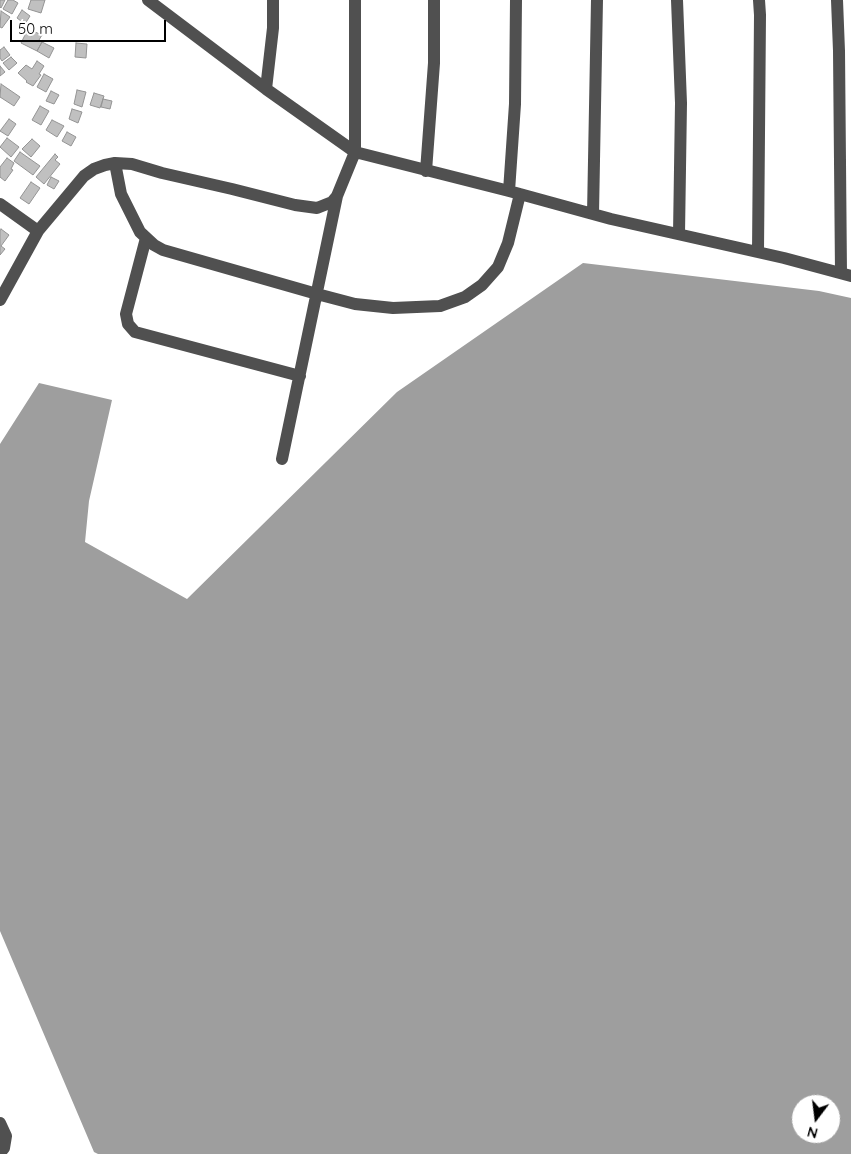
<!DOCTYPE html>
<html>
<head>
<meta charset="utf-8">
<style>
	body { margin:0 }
	#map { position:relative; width:851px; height:1154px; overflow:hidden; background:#fff; font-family:Quicksand,sans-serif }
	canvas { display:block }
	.north { position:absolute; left:791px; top:1094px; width:50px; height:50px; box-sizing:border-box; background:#fff; border:1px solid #999; border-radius:50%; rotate:195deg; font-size:14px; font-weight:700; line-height:20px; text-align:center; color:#000 }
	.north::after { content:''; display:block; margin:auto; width:18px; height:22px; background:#000; clip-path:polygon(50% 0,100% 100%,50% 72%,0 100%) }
	.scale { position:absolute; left:10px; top:20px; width:156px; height:22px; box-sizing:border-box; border:2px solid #000; border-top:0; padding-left:6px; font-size:15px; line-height:18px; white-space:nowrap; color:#000; -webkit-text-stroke:4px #fff; paint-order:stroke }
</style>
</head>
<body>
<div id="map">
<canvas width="851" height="1154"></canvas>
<div class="north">N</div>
<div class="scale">50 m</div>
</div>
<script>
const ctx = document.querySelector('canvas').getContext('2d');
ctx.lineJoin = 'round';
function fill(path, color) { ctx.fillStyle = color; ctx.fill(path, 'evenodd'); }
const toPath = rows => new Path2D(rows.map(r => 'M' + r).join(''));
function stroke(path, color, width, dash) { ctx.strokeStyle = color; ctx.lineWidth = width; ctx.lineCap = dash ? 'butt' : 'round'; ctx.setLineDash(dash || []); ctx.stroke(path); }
fill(toPath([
	[583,263,819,291,851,298,851,1154,98,1154,94,1152,0,931,0,444,39,383,112,400,89,501,85,542,187,599,397,392],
	[801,1104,831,1104,831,1134,801,1134]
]), '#9e9e9e');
const building = toPath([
	[0,0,5,0,1,8,0,7,0,0],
	[8,0,13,0,18,3,12,14,3,9,8,0],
	[31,0,45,0,41,13,28,9,31,0],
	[22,10,30,16,25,24,17,18,22,10],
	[1,11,10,17,2,28,0,27,1,11],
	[35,32,42,35,39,40,42,42,37,51,21,43,26,33,32,36,35,32],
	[42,42,54,48,49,58,37,51,42,42],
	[76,43,87,44,86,58,75,57,76,43],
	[4,47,10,55,2,61,0,58,0,50,4,47],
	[11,57,17,63,9,70,3,63,11,57],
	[37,61,44,66,39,74,41,75,33,86,26,82,27,81,18,73,26,65,32,69,37,61],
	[0,66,5,72,0,76,0,66],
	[44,74,53,79,46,92,37,87,44,74],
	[1,84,20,97,14,106,0,97,1,84],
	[77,90,86,92,82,107,74,104,77,90],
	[51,91,59,95,54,104,46,101,51,91],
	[94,93,104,96,100,108,90,105,94,93],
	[103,99,112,101,110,109,101,107,103,99],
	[40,106,49,111,41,125,32,120,40,106],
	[72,109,82,112,78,123,69,119,72,109],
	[9,119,16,124,8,136,0,131,9,119],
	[52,120,64,126,57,137,46,130,52,120],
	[67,132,76,137,71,146,62,141,67,132],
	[7,138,19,147,11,157,0,147,7,138],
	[32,139,40,146,31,157,22,149,32,139],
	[20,152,40,166,33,175,14,161,20,152],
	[55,154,58,157,55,160,60,164,44,184,36,177,55,154],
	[7,158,14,163,11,169,13,170,5,181,0,177,0,167,7,158],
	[51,177,59,181,54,189,47,185,51,177],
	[31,182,40,188,29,204,20,198,31,182],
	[1,229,9,235,1,246,5,249,0,255,0,231,1,229]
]);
fill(building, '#c0c0c0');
stroke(building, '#949494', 1);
stroke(toPath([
	[148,0,266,89,355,152,509,191,611,219,784,258,851,276],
	[677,0,681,103,679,234],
	[837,0,839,51,841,273],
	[266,89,273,28,273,0],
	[115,163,121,194,140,232,154,245,163,250,317,294,355,304,393,308,440,306,465,297,482,285,498,267,508,243,520,194],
	[426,171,434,63,434,0],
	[509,191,515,104,516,0],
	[0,204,38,231],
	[593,214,597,0],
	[146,238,126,314,128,324,135,332,300,376],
	[758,252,760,15,759,0],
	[0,300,38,231,84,176,94,169,105,165,115,163,132,164,162,173,232,189,295,205,317,208,332,202,337,196,355,152,355,0],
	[282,459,337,196],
	[0,1123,6,1136,4,1148,0,1153]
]), '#505050', 12);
</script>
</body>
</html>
